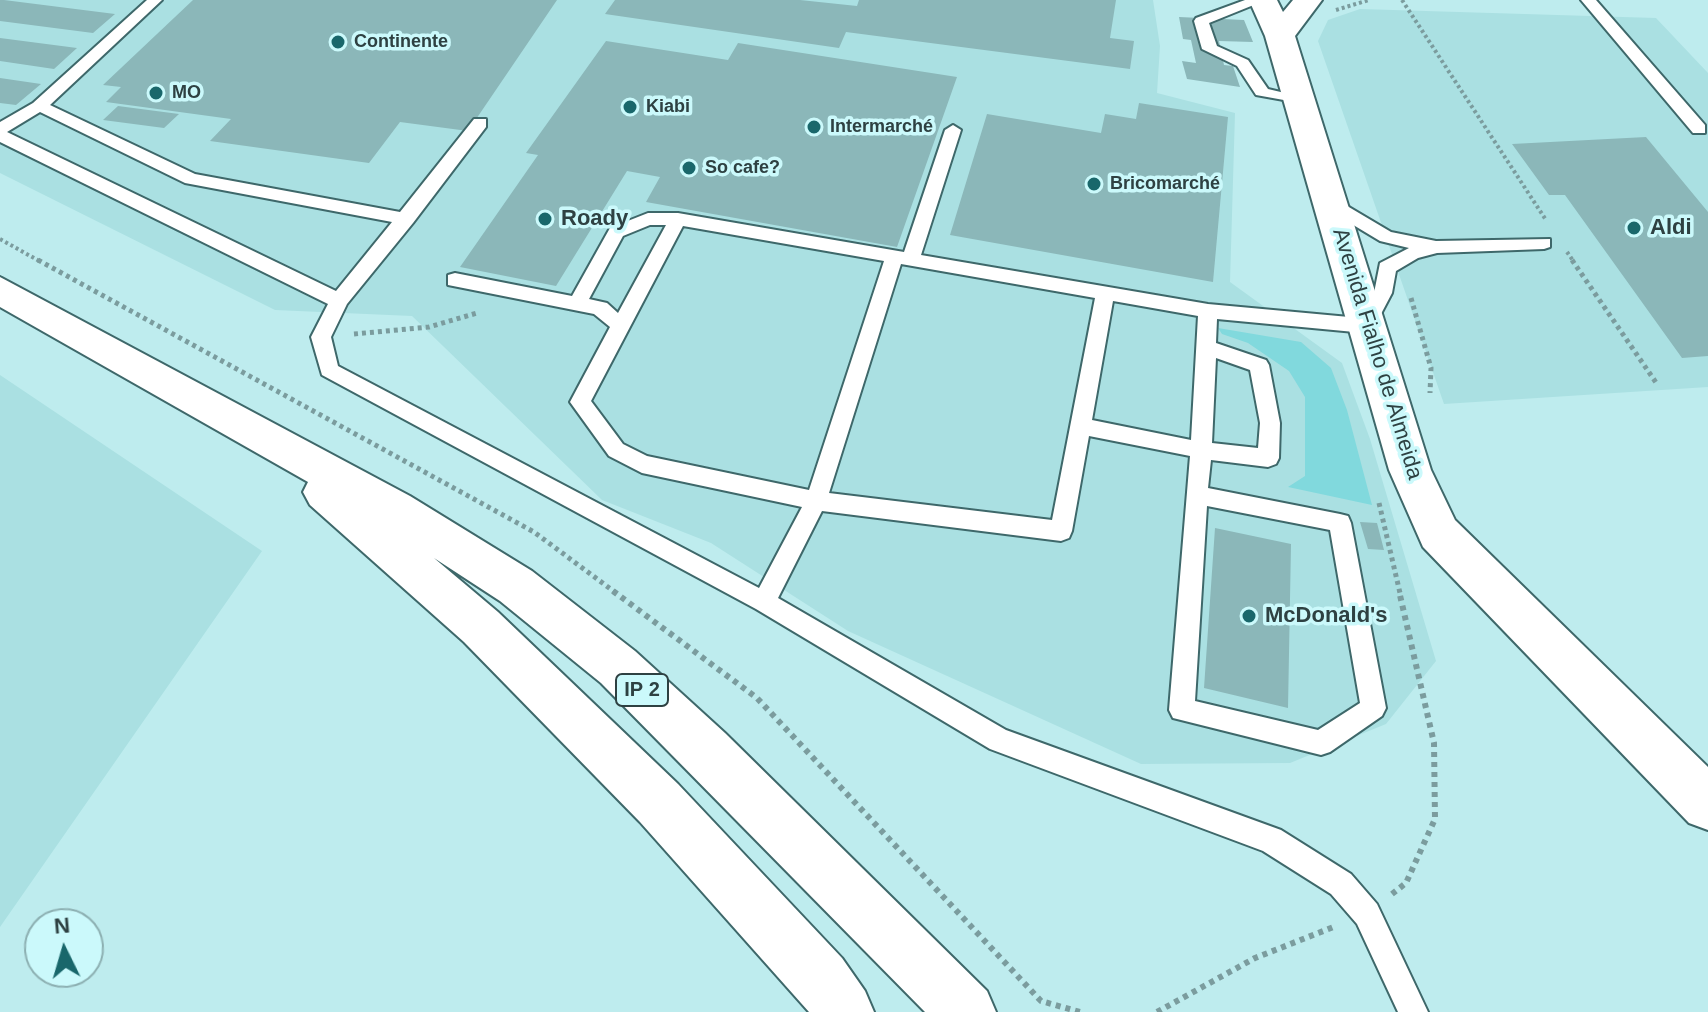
<!DOCTYPE html>
<html>
<head>
<meta charset="utf-8">
<style>
	body { margin:0 }
	#map { position:relative; width:1708px; height:1012px; overflow:hidden; background:#beecee; font-family:Arial,sans-serif }
	canvas { display:block }
	.north { position:absolute; left:24px; top:908px; width:80px; height:80px; box-sizing:border-box; background:#cbf9fb; border:2px solid #8cafb1; border-radius:50%; rotate:355deg; font-size:22px; font-weight:700; line-height:32px; text-align:center; color:#2e4142 }
	.north::after { content:''; display:block; margin:auto; width:28px; height:36px; background:#19676b; clip-path:polygon(50% 0,100% 100%,50% 72%,0 100%) }
</style>
</head>
<body>
<div id="map">
<canvas width="1708" height="1012"></canvas>
<div class="north">N</div>
</div>
<script>
const ctx = document.querySelector('canvas').getContext('2d');
ctx.lineJoin = 'round';
function fill(path, color) { ctx.fillStyle = color; ctx.fill(path, 'evenodd'); }
const toPath = rows => new Path2D(rows.map(r => 'M' + r).join(''));
function stroke(path, color, width, dash) { ctx.strokeStyle = color; ctx.lineWidth = width; ctx.lineCap = dash ? 'butt' : 'round'; ctx.setLineDash(dash || []); ctx.stroke(path); }
function drawText(font, color, halo, rows, align = 'center') {
  ctx.font = font + ' Arial,sans-serif'; ctx.lineWidth = 7; ctx.setLineDash([]); ctx.textBaseline = 'middle'; ctx.strokeStyle = halo; ctx.fillStyle = color; for (const [text, x, y, turn = 0] of rows) {
    ctx.save(); ctx.translate(x, y); ctx.rotate((+turn || 0) * Math.PI / 180); ctx.textAlign = isNaN(turn) ? turn : align; if (halo) ctx.strokeText(text, 0, 0); ctx.fillText(text, 0, 0); ctx.restore();
  }
}
fill(toPath([
	[0,0,1153,0,1160,46,1157,93,1235,113,1230,282,1342,363,1370,439,1436,661,1386,724,1290,763,1141,764,848,631,711,543,602,500,412,316,275,310,0,173],
	[1360,9,1656,18,1708,73,1708,387,1444,404,1318,41,1328,20],
	[0,375,262,551,0,927]
]), '#aae0e2');
fill(toPath([
	[1218,328,1301,342,1331,368,1347,410,1372,505,1288,487,1305,476,1305,397,1289,371,1248,343,1222,334]
]), '#81d9dd');
fill(toPath([
	[0,0,4,0,115,14,93,33,0,21],
	[193,0,557,0,468,131,400,122,369,163,210,141,231,119,106,102,121,87,103,85],
	[615,0,800,0,857,6,859,0,1116,0,1110,38,1134,41,1130,69,846,32,839,48,605,14],
	[1179,17,1244,20,1253,42,1219,41,1224,65,1233,66,1240,87,1187,79,1182,61,1196,63,1191,40,1183,39],
	[0,38,77,48,54,69,0,61],
	[606,41,728,60,738,43,957,77,897,247,646,202,660,177,627,171,556,286,460,267,538,155,526,153],
	[0,78,41,84,16,105,0,103],
	[1139,103,1228,117,1213,282,950,235,987,114,1101,133,1105,114,1136,119],
	[118,106,179,114,164,128,103,120],
	[1646,137,1708,212,1708,356,1682,358,1565,195,1549,195,1512,144],
	[1360,522,1377,523,1384,550,1368,549],
	[1215,528,1291,544,1288,708,1204,688]
]), '#8bb7b9');
const lane = toPath([
	[147,0,162,0,50,105,195,174,400,212,474,119,486,119,486,127,413,223,347,304,331,337,338,366,759,588,802,507,642,473,609,456,570,402,610,327,594,314,448,285,448,275,455,273,572,296,610,228,648,213,678,213,904,252,945,130,953,125,961,130,921,255,1208,304,1360,318,1374,293,1380,263,1409,248,1380,241,1325,208,1325,200,1337,200,1391,232,1436,241,1550,239,1550,247,1544,249,1437,253,1418,258,1396,271,1392,293,1372,331,1365,333,1217,319,1216,343,1266,360,1269,365,1280,423,1279,458,1276,464,1268,467,1211,460,1208,488,1340,514,1348,516,1351,523,1386,708,1382,716,1330,752,1321,755,1173,718,1169,710,1190,456,1089,436,1072,531,1069,538,1061,541,822,511,778,598,1006,730,1281,830,1351,874,1377,904,1428,1012,1398,1012,1357,924,1331,894,1263,851,990,749,756,609,322,375,311,337,328,304,0,142,0,122,33,103,147,0],
	[40,112,185,183,392,222,336,291,7,132,40,112],
	[650,225,666,225,618,313,607,303,589,299,623,236,650,225],
	[683,226,884,261,809,490,647,456,623,444,591,401,683,226],
	[901,264,1095,298,1052,520,829,493,901,264],
	[1113,301,1198,316,1191,440,1092,420,1113,301],
	[1216,358,1250,370,1260,423,1258,448,1212,443,1216,358],
	[1207,506,1330,530,1360,703,1318,730,1195,701,1207,506],
	[1245,0,1266,0,1209,23,1217,46,1248,60,1268,89,1306,98,1306,104,1256,95,1237,66,1202,49,1194,21,1196,18,1245,0],
	[1581,0,1596,0,1705,125,1705,133,1693,133,1581,0]
]);
const secondary = toPath([
	[1249,0,1277,0,1283,12,1293,0,1322,0,1295,36,1431,470,1455,520,1708,767,1708,830,1689,823,1423,547,1389,470,1265,36,1249,0]
]);
const primary = toPath([
	[0,277,410,496,532,571,635,651,725,733,987,991,996,1012,925,1012,601,683,500,601,434,558,498,612,678,784,842,958,865,991,874,1012,809,1012,640,822,464,642,310,505,303,492,308,482,0,307,0,277]
]);
stroke(lane, '#3e686a', 4);
stroke(secondary, '#3e686a', 4);
stroke(primary, '#3e686a', 4);
stroke(toPath([
	[1402,0,1546,220],
	[1336,10,1369,0],
	[0,239,41,262],
	[1567,252,1574,262]
]), '#7b9c9e', 4, [3, 3]);
stroke(toPath([
	[38,260,534,532,616,593],
	[1572,260,1657,384],
	[1411,298,1431,368,1430,393],
	[354,334,429,327,477,313],
	[1379,503,1400,593]
]), '#7b9c9e', 5, [4, 4]);
stroke(toPath([
	[613,591,757,698,1041,1001,1080,1012],
	[1392,894,1406,883,1435,819,1434,743,1399,591],
	[1157,1012,1255,958,1336,926]
]), '#7b9c9e', 6, [5, 5]);
fill(lane, '#fff');
fill(secondary, '#fff');
fill(primary, '#fff');
for (const [x, y, r, color] of [
	[338,42,8,"#19676b"],
	[156,93,8,"#19676b"],
	[630,107,8,"#19676b"],
	[814,127,8,"#19676b"],
	[689,168,8,"#19676b"],
	[1094,184,8,"#19676b"],
	[545,219,8,"#19676b"],
	[1634,228,8,"#19676b"],
	[1249,616,8,"#19676b"]
]) { const dot = new Path2D(); dot.arc(x, y, r, 0, 2 * Math.PI); ctx.fillStyle = color; ctx.fill(dot); stroke(dot, '#cbf9fb', 3); }
drawText('bold 18px', '#2e4142', '#cbf9fb', [
	["Continente",354,42],
	["MO",172,93],
	["Kiabi",646,107],
	["Intermarché",830,127],
	["So cafe?",705,168],
	["Bricomarché",1110,184]
], 'left');
for (const [x, y, w] of [
	[642,690,52]
]) { const box = new Path2D(); box.roundRect(x - w / 2, y - 16, w, 32, 6); ctx.fillStyle = '#cbf9fb'; ctx.fill(box); stroke(box, '#2e4142', 2); }
drawText('bold 20px', '#2e4142', null, [
	["IP 2",642,690]
]);
drawText('bold 22px', '#2e4142', '#cbf9fb', [
	["Roady",561,219],
	["Aldi",1650,228],
	["McDonald's",1265,616]
], 'left');
drawText('22px', '#2e4142', '#cbf9fb', [
	["Avenida Fialho de Almeida",1377,354,73]
]);
</script>
</body>
</html>
